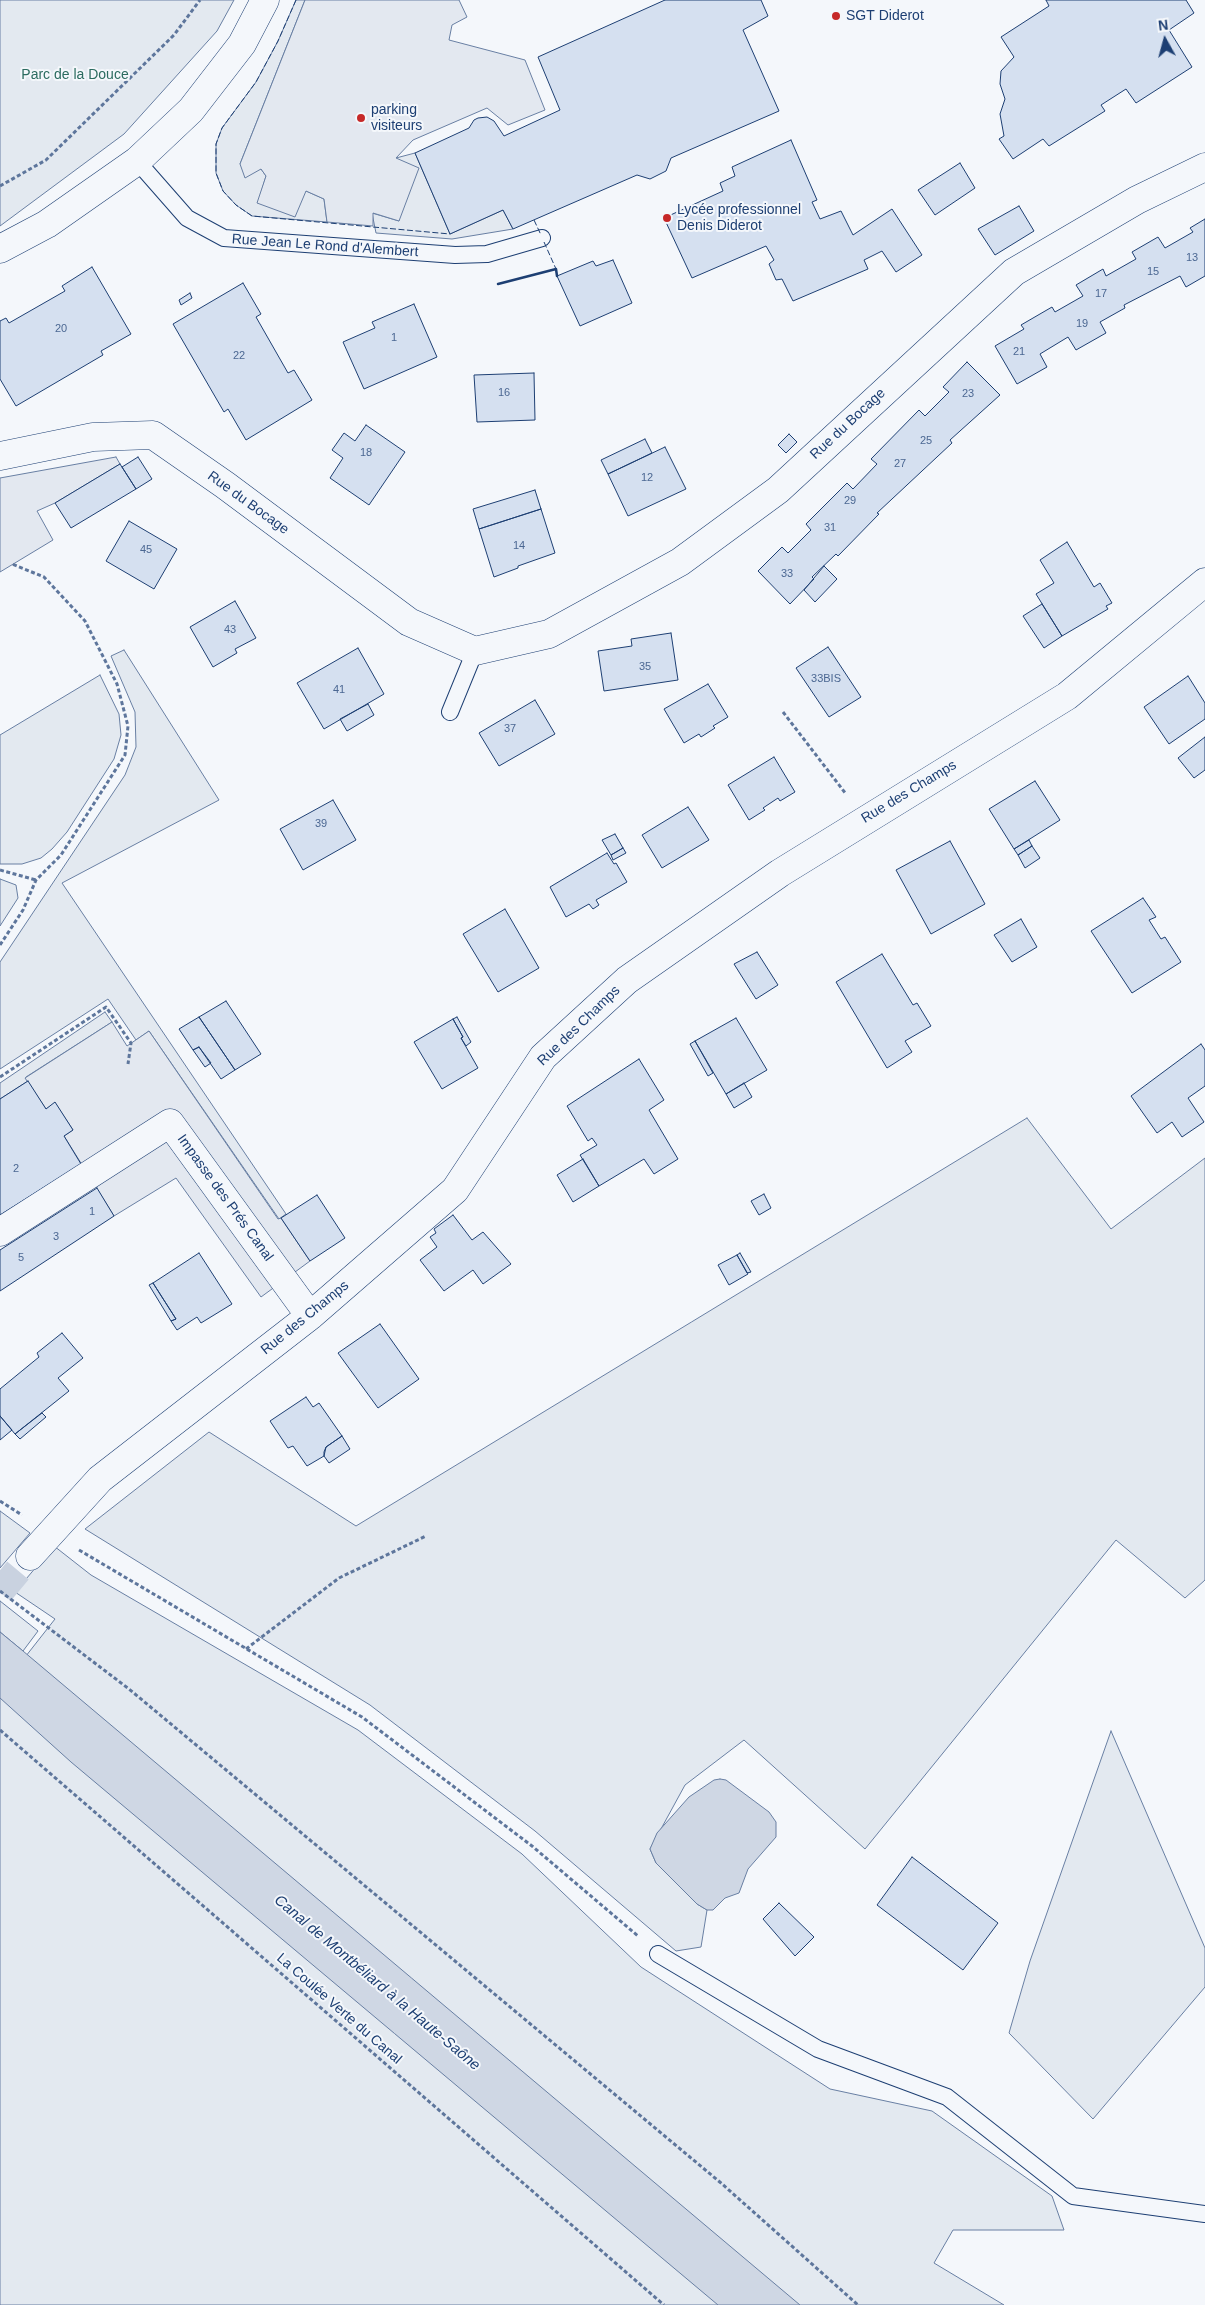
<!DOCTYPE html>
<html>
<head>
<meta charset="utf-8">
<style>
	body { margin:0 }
	#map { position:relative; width:1205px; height:2305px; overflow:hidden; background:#f4f7fb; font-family:Helvetica,sans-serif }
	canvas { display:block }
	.north { position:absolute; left:1140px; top:15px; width:50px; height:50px; -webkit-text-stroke:4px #f4f7fb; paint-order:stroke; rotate:353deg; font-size:14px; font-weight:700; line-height:20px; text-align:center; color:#1d3f73 }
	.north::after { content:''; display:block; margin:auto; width:18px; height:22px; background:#1d3f73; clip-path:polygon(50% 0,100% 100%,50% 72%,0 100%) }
</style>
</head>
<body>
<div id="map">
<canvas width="1205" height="2305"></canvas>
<div class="north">N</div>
</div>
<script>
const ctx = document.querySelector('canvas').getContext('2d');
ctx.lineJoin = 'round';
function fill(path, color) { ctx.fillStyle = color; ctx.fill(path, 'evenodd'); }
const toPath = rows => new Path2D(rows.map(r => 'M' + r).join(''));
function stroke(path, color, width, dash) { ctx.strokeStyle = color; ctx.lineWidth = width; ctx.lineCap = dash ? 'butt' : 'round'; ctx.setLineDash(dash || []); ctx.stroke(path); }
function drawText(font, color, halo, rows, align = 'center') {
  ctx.font = font + ' Helvetica,sans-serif'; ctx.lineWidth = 4; ctx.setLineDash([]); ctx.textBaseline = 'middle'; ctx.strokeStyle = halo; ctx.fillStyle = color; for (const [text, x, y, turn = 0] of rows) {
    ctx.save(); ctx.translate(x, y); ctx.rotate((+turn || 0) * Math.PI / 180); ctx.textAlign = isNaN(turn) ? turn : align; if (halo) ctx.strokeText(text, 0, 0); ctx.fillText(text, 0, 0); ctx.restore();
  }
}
const green = toPath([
	[0,0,234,0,217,31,124,134,0,226,0,0],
	[296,0,305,0,240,164,261,169,266,176,258,203,306,191,324,199,327,222,252,216,236,205,223,191,216,173,216,144,222,128,256,82,278,41,296,0],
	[415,153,450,234,503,210,513,229,452,239,376,233,372,213,399,221,396,158,415,153],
	[124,650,219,800,62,883,286,1214,279,1219,149,1031,136,1040,108,999,0,1069,0,962,125,775,136,747,135,712,111,656,124,650],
	[100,675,119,714,121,735,114,759,67,832,52,849,41,858,22,864,0,864,0,735,100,675],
	[0,879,16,885,18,898,0,926,0,879],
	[105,1012,112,1022,26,1077,28,1081,0,1099,0,1083,105,1012],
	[1027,1118,1111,1229,1205,1158,1205,1580,1185,1598,1116,1540,865,1849,744,1740,685,1785,650,1849,656,1863,697,1904,707,1910,701,1947,676,1951,535,1831,370,1705,85,1529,209,1432,356,1526,1027,1118],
	[0,1511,30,1533,0,1568,0,1511],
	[54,1546,91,1575,358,1730,522,1854,641,1967,830,2089,932,2111,1052,2196,1064,2230,953,2230,934,2263,1004,2305,0,2305,0,1689,55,1619,15,1592,54,1546],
	[0,1601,38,1631,23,1651,0,1632,0,1601],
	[1111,1731,1205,1948,1205,1987,1093,2119,1009,2033,1030,1961,1111,1731]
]);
fill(green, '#e3e9f0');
stroke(green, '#687fa3', 1);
const parking = toPath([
	[305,0,459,0,467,17,452,25,449,40,525,60,545,110,508,125,487,108,413,140,396,158,419,168,399,221,373,213,373,226,327,222,324,199,306,191,295,217,257,203,266,176,261,169,245,178,240,164,305,0],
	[116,457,120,464,55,503,37,511,53,540,0,572,0,478,116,457],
	[112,1022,127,1046,149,1031,278,1219,281,1218,310,1261,261,1297,176,1178,114,1216,64,1136,73,1130,55,1103,46,1109,25,1078,112,1022]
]);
fill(parking, '#e3e8f0');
stroke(parking, '#687fa3', 1);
const water = toPath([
	[0,1632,23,1651,800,2305,718,2305,71,1762,0,1698,0,1632],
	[720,1779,726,1780,769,1812,776,1822,776,1837,748,1869,739,1893,725,1898,713,1910,707,1910,697,1904,656,1863,650,1849,657,1833,689,1797,714,1780,720,1779]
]);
fill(water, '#cfd7e4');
stroke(water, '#687fa3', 1);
const building = toPath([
	[665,0,761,0,768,16,743,30,779,111,671,158,666,171,650,179,637,175,513,229,503,210,450,234,415,153,469,128,474,120,478,118,487,117,494,121,504,136,560,110,538,57,665,0],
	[1046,0,1186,0,1194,13,1169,30,1192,67,1136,103,1126,89,1101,105,1105,111,1049,146,1043,139,1013,159,999,139,1004,136,1000,114,1005,99,1000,84,1001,71,1014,57,1001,37,1049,6,1046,0],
	[791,140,817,200,812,202,820,219,841,211,853,235,892,209,922,255,896,272,882,251,864,260,868,269,793,301,782,279,776,280,769,264,774,260,766,246,692,278,664,218,723,191,720,183,735,176,732,167,791,140],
	[960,163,975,188,935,215,918,190,960,163],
	[1019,206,1034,231,995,255,978,229,1019,206],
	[1205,219,1205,276,1186,287,1180,276,1124,305,1125,308,1100,322,1106,333,1076,350,1068,337,1040,354,1047,367,1017,384,995,346,1024,329,1021,325,1052,307,1055,312,1083,296,1076,285,1103,269,1106,276,1136,259,1132,252,1158,237,1165,248,1193,232,1190,228,1205,219],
	[613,260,632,303,580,326,557,276,593,261,596,266,613,260],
	[92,267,131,334,101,351,103,355,16,406,0,379,0,321,6,318,9,323,65,291,62,286,92,267],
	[243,283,261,314,256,317,288,373,294,370,312,400,246,440,228,409,224,412,173,324,243,283],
	[190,293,192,298,181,305,179,300,190,293],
	[414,304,437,357,364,389,343,342,375,328,372,322,414,304],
	[967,362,1000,395,950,440,952,443,877,513,879,514,838,556,836,554,812,577,814,579,790,604,758,571,782,547,788,553,811,530,806,524,847,483,853,489,877,464,871,459,919,410,925,416,949,392,943,387,967,362],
	[534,373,535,420,477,422,474,375,534,373],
	[366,425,405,452,369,505,330,478,343,458,332,450,344,433,355,441,366,425],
	[789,434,797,442,786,453,778,445,789,434],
	[645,439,652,453,608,474,601,460,645,439],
	[665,447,686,489,628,516,608,474,665,447],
	[138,457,152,479,136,489,122,467,138,457],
	[120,464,136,489,71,528,55,503,120,464],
	[535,490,541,509,479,529,473,509,535,490],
	[541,509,555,553,518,566,518,568,494,577,479,529,541,509],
	[129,521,177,549,154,589,106,561,129,521],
	[1067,542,1094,587,1100,583,1112,603,1106,606,1108,609,1062,636,1036,594,1054,583,1040,560,1067,542],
	[824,566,837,579,815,602,804,590,824,566],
	[235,601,256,638,235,649,237,653,213,667,190,627,235,601],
	[1042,604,1062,636,1044,648,1023,616,1042,604],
	[671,633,678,680,604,691,598,651,632,646,631,639,671,633],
	[828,647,861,697,829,717,796,668,828,647],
	[358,648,384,694,324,729,297,683,358,648],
	[1188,676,1205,703,1205,719,1169,744,1144,707,1188,676],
	[708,684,728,717,713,726,715,728,701,737,699,734,684,743,664,709,708,684],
	[535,700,555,734,499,766,479,733,535,700],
	[368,704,374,715,347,731,340,719,368,704],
	[1205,737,1205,770,1194,778,1178,758,1205,737],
	[774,757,795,792,780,801,778,798,763,808,765,810,749,820,728,785,774,757],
	[1035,781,1060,820,1014,849,989,809,1035,781],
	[333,800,356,840,303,870,280,829,333,800],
	[688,807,709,840,662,868,642,835,688,807],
	[615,834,623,848,611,855,602,840,615,834],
	[1029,840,1032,846,1018,855,1014,849,1029,840],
	[950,841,985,904,931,934,896,870,950,841],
	[1032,846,1040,858,1025,868,1018,855,1032,846],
	[623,848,626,853,613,860,611,855,623,848],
	[607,853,614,864,616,863,627,882,596,900,599,905,593,909,589,904,566,917,550,887,607,853],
	[1143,898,1156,917,1149,920,1161,939,1165,937,1181,962,1132,993,1091,931,1143,898],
	[505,909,539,968,498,992,463,934,505,909],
	[1021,919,1037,947,1012,962,994,935,1021,919],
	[757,952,778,985,756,999,734,964,757,952],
	[882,954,913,1005,917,1003,931,1026,905,1041,912,1052,887,1068,836,982,882,954],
	[226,1001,261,1054,235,1070,199,1017,226,1001],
	[199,1017,235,1070,221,1079,199,1047,193,1050,179,1029,199,1017],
	[457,1017,471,1042,466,1046,461,1038,463,1037,453,1019,457,1017],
	[736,1018,767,1070,726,1094,695,1041,736,1018],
	[453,1019,463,1037,461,1038,478,1068,442,1089,414,1042,453,1019],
	[695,1041,713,1073,708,1076,690,1044,695,1041],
	[1201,1044,1205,1050,1205,1086,1188,1098,1204,1122,1182,1137,1172,1122,1157,1133,1131,1096,1201,1044],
	[199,1047,211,1063,205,1067,193,1050,199,1047],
	[639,1059,664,1100,649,1110,678,1159,654,1174,644,1159,599,1186,580,1155,597,1145,592,1138,588,1141,567,1106,639,1059],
	[28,1081,46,1109,55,1102,73,1130,64,1136,81,1164,0,1215,0,1099,28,1081],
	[744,1083,752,1097,734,1108,726,1094,744,1083],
	[583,1159,599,1186,573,1202,557,1175,583,1159],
	[97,1188,114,1216,0,1291,0,1250,97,1188],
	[764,1194,771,1208,759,1215,751,1201,764,1194],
	[317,1195,345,1238,310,1261,281,1218,317,1195],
	[453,1215,472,1240,483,1232,511,1264,483,1284,473,1270,444,1291,420,1260,437,1247,430,1237,436,1233,434,1229,453,1215],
	[199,1253,232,1304,201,1323,197,1317,177,1330,171,1321,176,1319,153,1283,199,1253],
	[740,1253,751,1272,747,1273,737,1255,740,1253],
	[737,1255,748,1274,729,1285,718,1265,737,1255],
	[153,1283,176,1319,171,1321,149,1285,153,1283],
	[380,1324,419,1379,378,1408,338,1353,380,1324],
	[62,1333,83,1358,58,1378,69,1391,15,1434,0,1416,0,1389,39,1357,37,1353,62,1333],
	[306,1397,313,1407,319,1403,342,1436,326,1447,324,1456,307,1466,293,1446,288,1448,270,1421,306,1397],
	[42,1413,46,1417,20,1439,15,1434,42,1413],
	[0,1416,12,1430,0,1440,0,1416],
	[342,1436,350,1449,329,1463,324,1456,324,1452,326,1447,342,1436],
	[912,1857,998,1923,963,1970,877,1905,912,1857],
	[779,1903,814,1937,795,1956,763,1919,779,1903]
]);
fill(building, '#d5e0f0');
stroke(building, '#1d3f73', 1);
stroke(toPath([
	[0,1592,30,1556]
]), '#c9d2e0', 28, [28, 14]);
const lane = toPath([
	[137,161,187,218,224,238,455,255,487,254,542,238],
	[450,712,475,651],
	[658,1954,818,2049,947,2097,1073,2196,1205,2214]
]);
const street = toPath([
	[0,249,47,224,137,161,191,110,242,44,265,0],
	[0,456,93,437,153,435,225,485,409,622,475,651,549,634,680,562,778,490,1014,272,1137,200,1205,167],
	[0,1232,170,1123,310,1316],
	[30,1556,100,1479,310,1316,455,1190,543,1057,627,980,780,873,1067,696,1205,582]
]);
stroke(lane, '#1d3f73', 18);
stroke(street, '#1d3f73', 29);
stroke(toPath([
	[0,186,46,160,174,35,200,0],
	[783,712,846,794],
	[0,870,36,880],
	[0,945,23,910,36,880,61,855,125,755,128,726,117,684,85,621,44,577,12,564],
	[0,1077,106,1007,131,1043,128,1064],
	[0,1501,22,1515],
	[79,1550,362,1717,532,1846,638,1936],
	[0,1591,129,1689,721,2183,858,2305],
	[246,1649,339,1578,426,1536],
	[0,1730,664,2305]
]), '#5e769c', 3, [4, 2.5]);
stroke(lane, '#f4f7fb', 16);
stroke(street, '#f4f7fb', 28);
stroke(toPath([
	[296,0,278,41,256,82,222,128,216,144,216,173,223,191,236,205,252,216,450,234],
	[534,220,541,235],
	[544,242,556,269]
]), '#1d3f73', 1, [6, 2.5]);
stroke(toPath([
	[498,284,556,269,557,276]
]), '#1d3f73', 2.5);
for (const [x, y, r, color] of [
	[836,16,5,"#c62828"],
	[361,118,5,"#c62828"],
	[667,218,5,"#c62828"]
]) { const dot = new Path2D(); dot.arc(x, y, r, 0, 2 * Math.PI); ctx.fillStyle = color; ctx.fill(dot); stroke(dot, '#f4f7fb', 2); }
drawText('11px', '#4b6792', null, [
	["13",1192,258],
	["15",1153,272],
	["17",1101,294],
	["19",1082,324],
	["20",61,329],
	["1",394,338],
	["21",1019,352],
	["22",239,356],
	["16",504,393],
	["23",968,394],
	["25",926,441],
	["18",366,453],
	["27",900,464],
	["12",647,478],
	["29",850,501],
	["31",830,528],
	["14",519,546],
	["45",146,550],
	["33",787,574],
	["43",230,630],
	["35",645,667],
	["33BIS",826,679],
	["41",339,690],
	["37",510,729],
	["39",321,824],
	["2",16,1169],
	["1",92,1212],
	["3",56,1237],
	["5",21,1258]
]);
drawText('14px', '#1d3f73', '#f4f7fb', [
	["SGT Diderot",846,16],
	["parking",371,110],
	["visiteurs",371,126],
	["Lycée professionnel",677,210],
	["Denis Diderot",677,226]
], 'left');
drawText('14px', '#2c6c60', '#f4f7fb', [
	["Parc de la Douce",75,75]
]);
drawText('14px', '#1d3f73', '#f4f7fb', [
	["Rue Jean Le Rond d'Alembert",325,246,4],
	["Rue du Bocage",848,424,-43],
	["Rue du Bocage",248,503,36],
	["Rue des Champs",909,792,-31],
	["Rue des Champs",579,1026,-44],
	["Impasse des Prés Canal",225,1198,54],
	["Rue des Champs",305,1318,-39],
	["La Coulée Verte du Canal",339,2009,41]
]);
drawText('italic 15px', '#1d3f73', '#f4f7fb', [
	["Canal de Montbéliard à la Haute-Saône",377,1983,40]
]);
</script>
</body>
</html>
